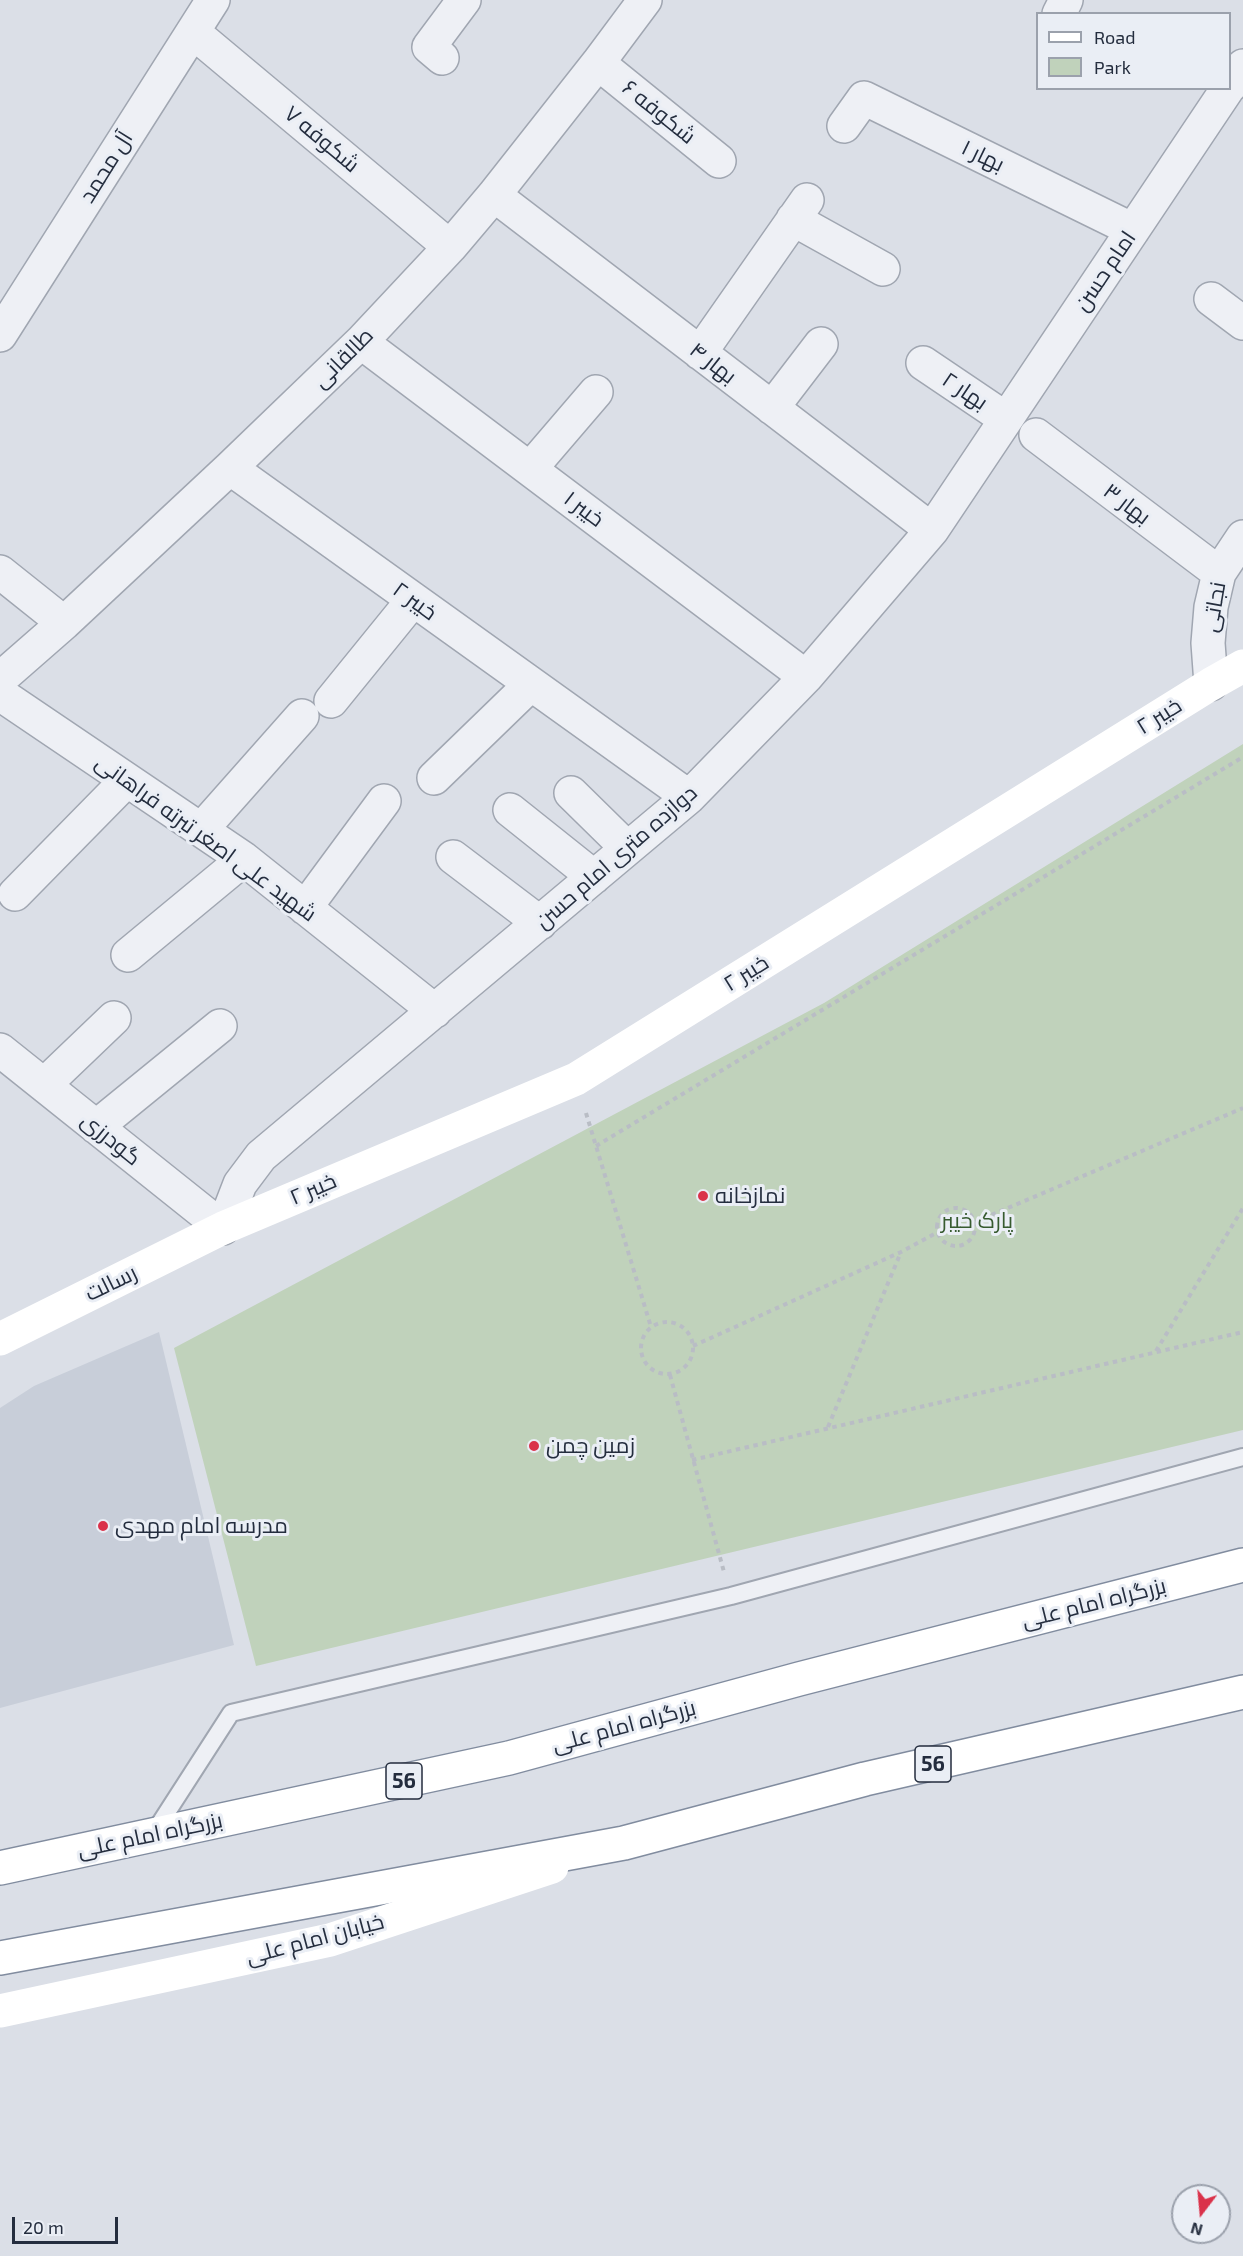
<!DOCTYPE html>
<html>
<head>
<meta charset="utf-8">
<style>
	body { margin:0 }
	#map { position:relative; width:1243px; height:2256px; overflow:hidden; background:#dbdfe7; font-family:"Exo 2",sans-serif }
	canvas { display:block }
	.legend { position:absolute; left:1036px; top:12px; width:195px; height:78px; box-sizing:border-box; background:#eaeef5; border:2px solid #9ba1ac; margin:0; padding:8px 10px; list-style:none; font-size:18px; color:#242d3e }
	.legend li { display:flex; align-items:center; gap:12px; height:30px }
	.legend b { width:30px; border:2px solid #9ba1ac }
	.north { position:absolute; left:1171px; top:2184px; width:60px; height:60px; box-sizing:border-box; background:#eaeef5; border:2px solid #9ba1ac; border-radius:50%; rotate:196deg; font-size:16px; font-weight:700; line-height:24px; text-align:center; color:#242d3e }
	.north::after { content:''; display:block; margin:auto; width:21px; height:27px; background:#da324a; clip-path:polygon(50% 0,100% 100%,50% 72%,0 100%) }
	.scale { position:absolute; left:12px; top:2217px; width:106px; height:27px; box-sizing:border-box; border:3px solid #242d3e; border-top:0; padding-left:8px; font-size:18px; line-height:21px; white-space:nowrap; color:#242d3e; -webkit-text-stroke:4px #eaeef5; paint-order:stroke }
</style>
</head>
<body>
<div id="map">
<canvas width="1243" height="2256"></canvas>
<ul class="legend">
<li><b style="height:8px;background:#fff"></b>Road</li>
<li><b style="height:16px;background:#c0d2bb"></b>Park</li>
</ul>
<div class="north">N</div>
<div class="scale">20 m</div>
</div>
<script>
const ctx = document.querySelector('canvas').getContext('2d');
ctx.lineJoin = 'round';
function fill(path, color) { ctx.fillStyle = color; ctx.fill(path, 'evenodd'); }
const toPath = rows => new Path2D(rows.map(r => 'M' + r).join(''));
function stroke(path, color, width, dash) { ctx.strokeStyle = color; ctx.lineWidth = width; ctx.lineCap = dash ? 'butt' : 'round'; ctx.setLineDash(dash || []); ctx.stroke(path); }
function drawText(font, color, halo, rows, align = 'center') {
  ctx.font = font + ' "Exo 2",Cairo,sans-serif'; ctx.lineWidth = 6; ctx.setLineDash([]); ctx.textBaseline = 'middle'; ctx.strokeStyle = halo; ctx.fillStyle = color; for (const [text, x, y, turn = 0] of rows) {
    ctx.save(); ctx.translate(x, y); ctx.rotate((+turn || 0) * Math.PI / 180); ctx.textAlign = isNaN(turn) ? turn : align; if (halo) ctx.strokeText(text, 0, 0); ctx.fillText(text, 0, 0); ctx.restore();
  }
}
fill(toPath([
	[159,1332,234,1645,0,1708,0,1408,34,1386]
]), '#c8ced9');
fill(toPath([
	[1243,744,1243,1430,256,1666,174,1348,824,1003]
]), '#c0d2bb');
const lane = toPath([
	[153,1834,231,1713,731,1596,1243,1457]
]);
const street = toPath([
	[1059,14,1066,0],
	[193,32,450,247],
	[442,58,429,47,464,0],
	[598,63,719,161],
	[1230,86,1243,66],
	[844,126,864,98,1133,230],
	[494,195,932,530],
	[793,219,883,269],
	[1211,299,1243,323],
	[0,335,213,0],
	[361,342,806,677],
	[700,353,807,200],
	[923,363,1006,419],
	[772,408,821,344],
	[1036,435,1219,573],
	[230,468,689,797],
	[530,469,596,392],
	[0,572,64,623],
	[0,679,64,623,230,468,361,342,450,247,494,195,598,63,645,0],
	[1211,684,1208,643,1211,607,1219,573,1243,537],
	[0,694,244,859,435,1011],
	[331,701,413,600],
	[434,778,531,684],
	[571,793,627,848],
	[510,810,594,877],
	[201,830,302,716],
	[453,857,540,923],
	[15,894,127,780],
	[305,908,384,801],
	[128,955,244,859],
	[0,1050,223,1228,240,1184,261,1156,689,797,806,677,932,530,1228,88],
	[44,1085,114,1018],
	[96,1127,220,1026]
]);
const highway = toPath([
	[0,1868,509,1758,799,1679,1243,1565],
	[0,1958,624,1843,865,1779,1243,1692]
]);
stroke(lane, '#a0a6b1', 20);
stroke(street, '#a0a6b1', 36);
stroke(highway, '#818c9f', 36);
stroke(toPath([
	[586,1113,651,1327],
	[596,1146,1243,757],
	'937 1227a19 19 0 1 1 38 0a19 19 0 1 1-38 0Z',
	[975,1222,1243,1108],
	'641 1348a26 26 0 1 1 52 0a26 26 0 1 1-52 0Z',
	[693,1346,901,1252,938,1232],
	[1156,1351,1243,1208],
	[670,1375,724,1572],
	[828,1427,901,1252],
	[692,1460,1243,1332]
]), '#b9bdc5', 4, [4.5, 4.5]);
stroke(lane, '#eef0f5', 16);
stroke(street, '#eef0f5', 33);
stroke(toPath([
	[0,1339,223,1228,576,1079,1211,684,1243,666],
	[0,2011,330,1940,552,1867]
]), '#fff', 33);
stroke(highway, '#fff', 33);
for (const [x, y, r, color] of [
	[703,1196,6,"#da324a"],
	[534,1446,6,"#da324a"],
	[103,1526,6,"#da324a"]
]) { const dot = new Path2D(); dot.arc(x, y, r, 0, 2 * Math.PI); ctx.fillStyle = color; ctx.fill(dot); stroke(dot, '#eaeef5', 2); }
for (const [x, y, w] of [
	[933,1764,36],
	[404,1781,36]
]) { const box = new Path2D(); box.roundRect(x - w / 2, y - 18, w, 36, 4.5); ctx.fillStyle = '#eaeef5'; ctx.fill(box); stroke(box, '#242d3e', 1.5); }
drawText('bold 21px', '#242d3e', null, [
	["56",933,1764],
	["56",404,1781]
]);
drawText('22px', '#242d3e', '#eaeef5', [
	["شکوفه ۶",659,112,39],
	["شکوفه ۷",322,139,40],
	["بهار ۱",983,156,26],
	["آل محمد",106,167,-58],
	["امام حسن",1105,271,-56],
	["طالقانی",343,358,-45],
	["بهار ۴",713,363,38],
	["بهار ۲",965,391,34],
	["بهار ۳",1127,504,37],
	["خیبر ۱",584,509,37],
	["خیبر ۲",415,601,36],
	["نجاتی",1214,607,-80],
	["خیبر ۲",1159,716,-32],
	["شهید علی اصغر تبرته فراهانی",206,838,36],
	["دوازده متری امام حسن",616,857,-41],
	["خیبر ۲",746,973,-32],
	["گودرزی",111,1139,39],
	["خیبر ۲",313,1189,-23],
	["رسالت",111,1283,-26],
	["بزرگراه امام علی",1094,1603,-14],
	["بزرگراه امام علی",624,1726,-15],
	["بزرگراه امام علی",150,1835,-12],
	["خیابان امام علی",315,1939,-15]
]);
drawText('22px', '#242d3e', '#eaeef5', [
	["نمازخانه",715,1196],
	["زمین چمن",546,1446],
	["مدرسه امام مهدی",115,1526]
], 'left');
drawText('22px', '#375b30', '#eaeef5', [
	["پارک خیبر",977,1221]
]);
</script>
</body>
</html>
